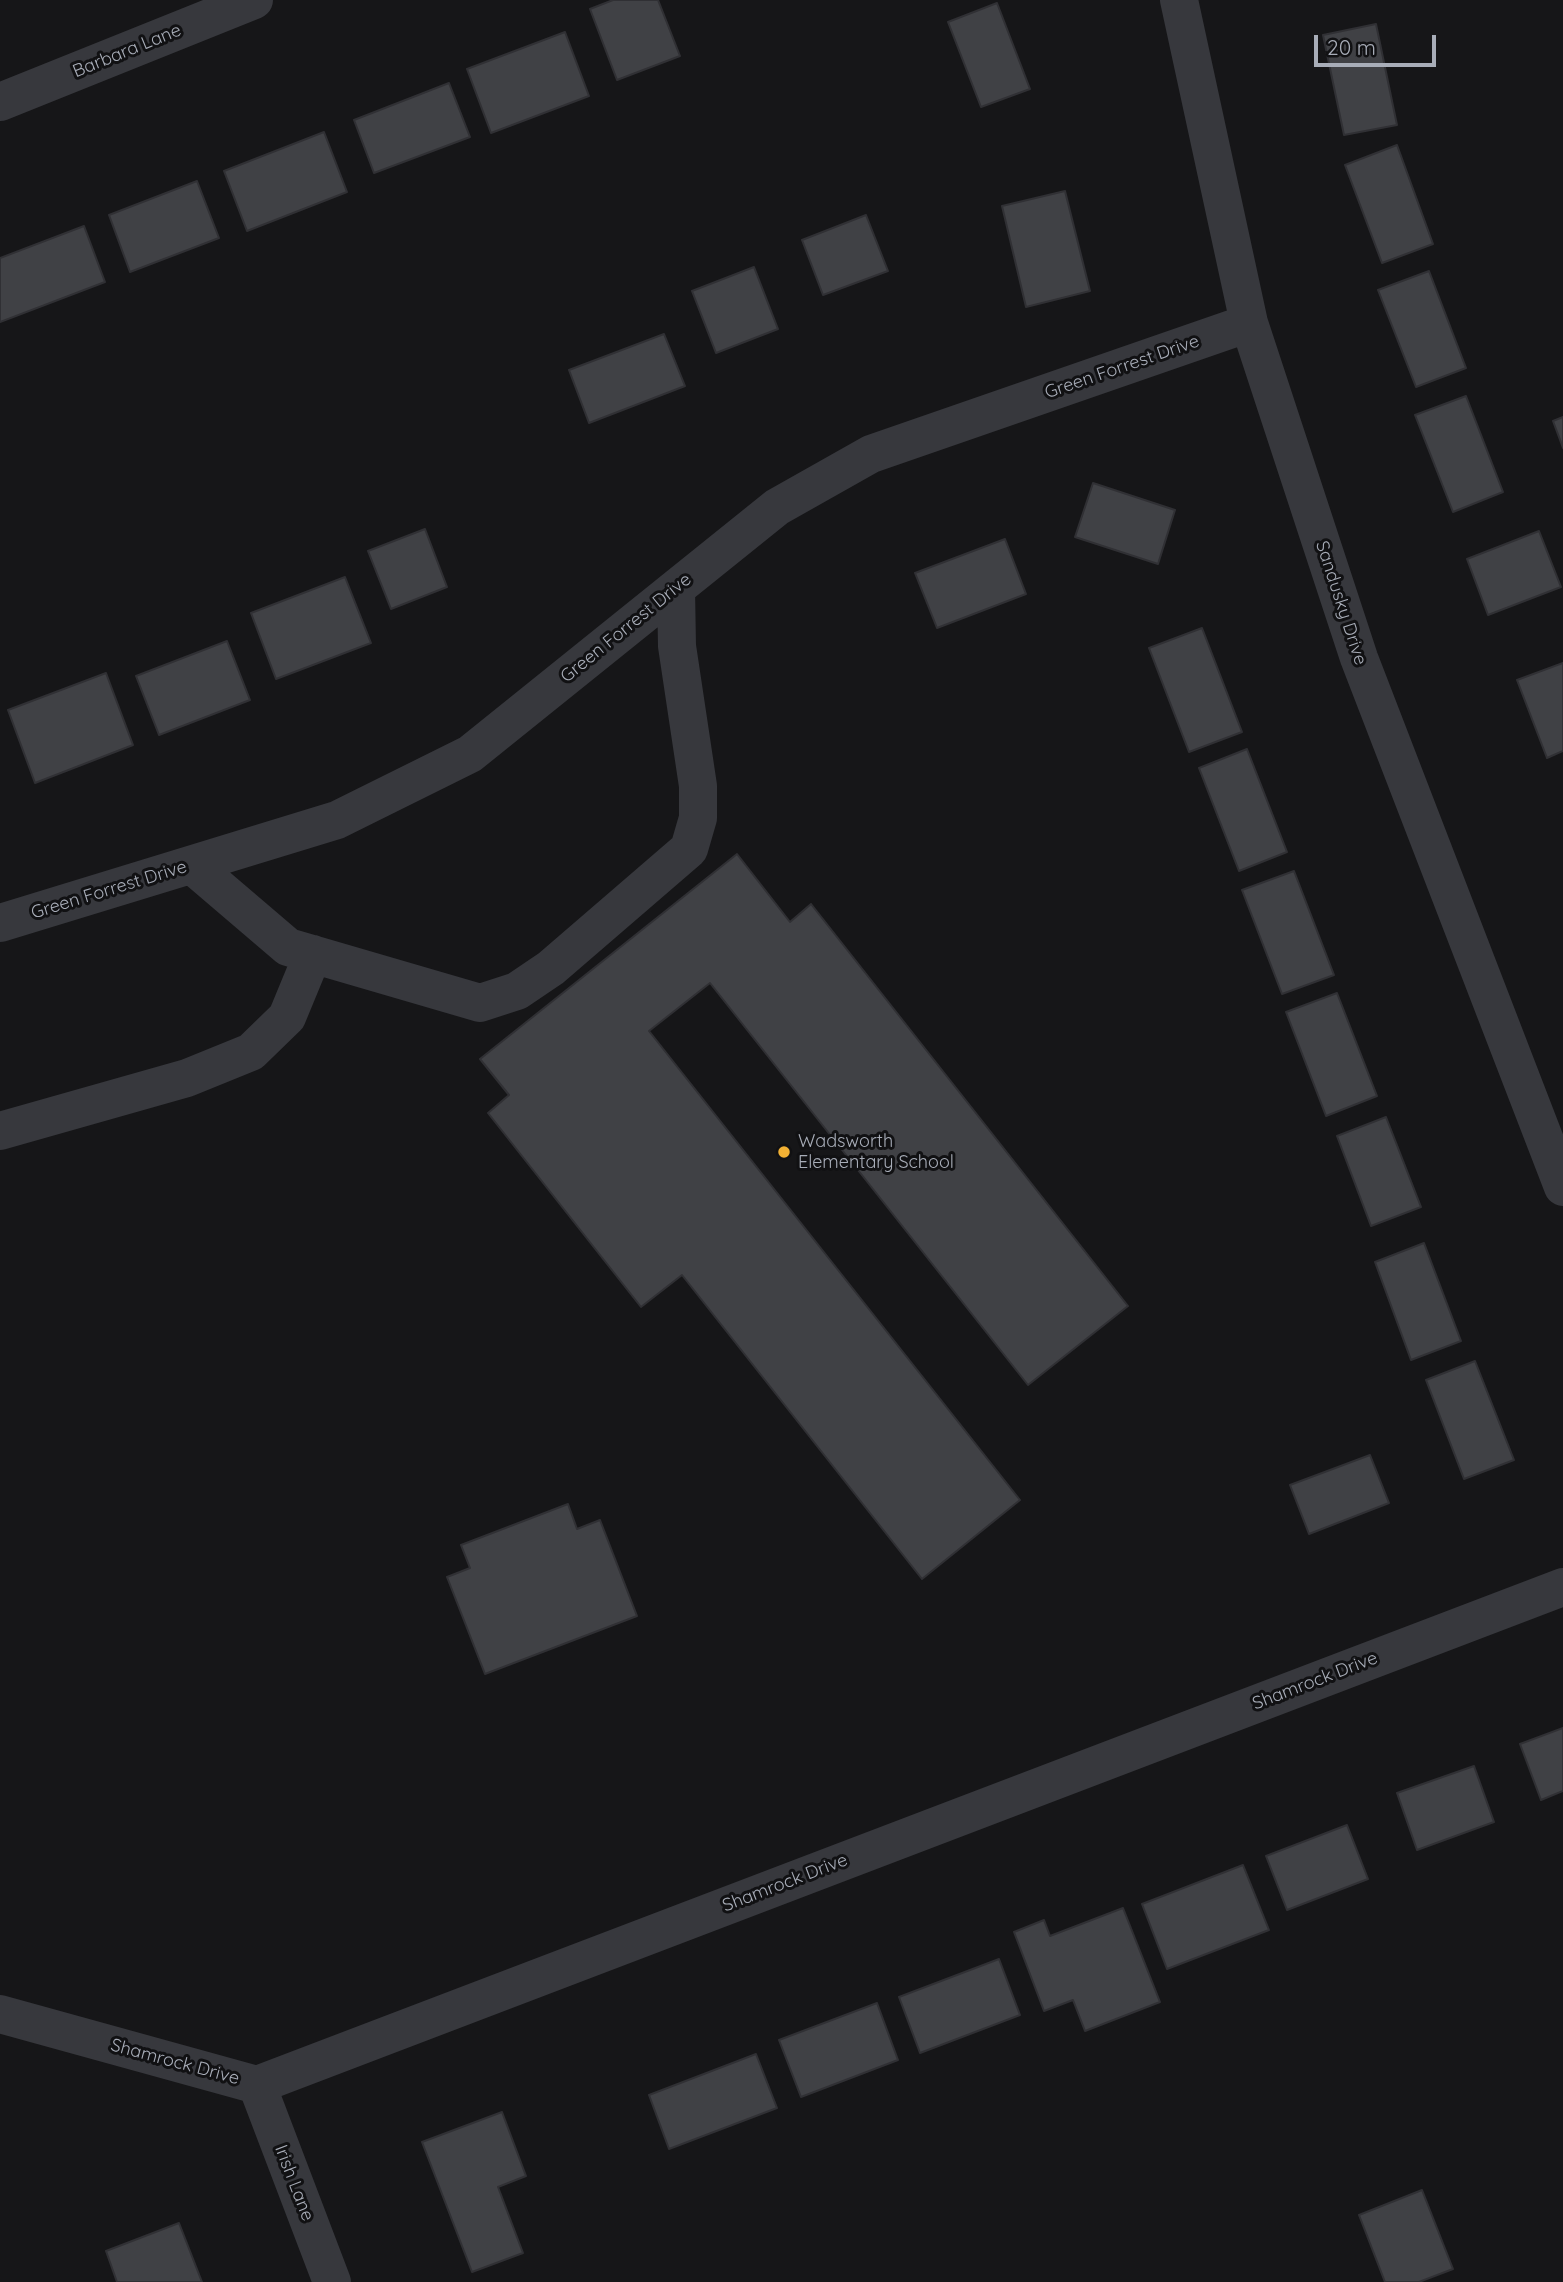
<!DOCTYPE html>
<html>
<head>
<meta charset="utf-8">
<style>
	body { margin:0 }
	#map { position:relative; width:1563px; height:2282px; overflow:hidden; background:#161618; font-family:Quicksand,sans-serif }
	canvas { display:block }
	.scale { position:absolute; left:1314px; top:35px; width:122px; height:32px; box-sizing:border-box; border:4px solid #a8adb8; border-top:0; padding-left:9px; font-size:21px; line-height:24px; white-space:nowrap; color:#a8adb8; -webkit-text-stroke:5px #111113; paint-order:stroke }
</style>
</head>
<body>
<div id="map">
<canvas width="1563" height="2282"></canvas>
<div class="scale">20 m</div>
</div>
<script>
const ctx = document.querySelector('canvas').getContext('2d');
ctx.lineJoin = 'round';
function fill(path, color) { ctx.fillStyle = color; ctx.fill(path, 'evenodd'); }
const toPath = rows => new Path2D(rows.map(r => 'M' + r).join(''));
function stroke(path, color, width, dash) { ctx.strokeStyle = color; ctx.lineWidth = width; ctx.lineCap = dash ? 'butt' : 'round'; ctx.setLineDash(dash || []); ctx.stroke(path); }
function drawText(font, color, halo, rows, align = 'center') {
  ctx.font = font + ' Quicksand,sans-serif'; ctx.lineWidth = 6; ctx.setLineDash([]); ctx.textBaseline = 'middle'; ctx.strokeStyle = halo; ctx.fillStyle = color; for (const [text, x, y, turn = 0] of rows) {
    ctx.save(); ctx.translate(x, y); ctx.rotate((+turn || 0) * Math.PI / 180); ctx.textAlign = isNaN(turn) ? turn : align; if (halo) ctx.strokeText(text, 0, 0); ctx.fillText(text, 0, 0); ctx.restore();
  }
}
const building = toPath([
	[613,0,658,0,680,56,617,80,590,9,613,0],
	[997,3,1030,89,981,107,948,22,997,3],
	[1376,24,1397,125,1344,135,1323,35,1376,24],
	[565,32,589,96,491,133,467,69,565,32],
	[449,83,470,137,374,173,354,120,449,83],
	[324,132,347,192,247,231,224,171,324,132],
	[1397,145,1433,244,1382,263,1345,165,1397,145],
	[197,181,219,238,130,272,109,215,197,181],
	[1065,191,1090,291,1026,307,1002,206,1065,191],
	[866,215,888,271,823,295,802,240,866,215],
	[84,226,105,282,0,322,0,258,84,226],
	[754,267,778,329,716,353,692,291,754,267],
	[1429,271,1466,368,1416,387,1378,290,1429,271],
	[664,334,685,386,589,423,569,370,664,334],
	[1466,396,1503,492,1453,512,1415,415,1466,396],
	[1563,417,1563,448,1553,421,1563,417],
	[1093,483,1175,510,1158,564,1075,537,1093,483],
	[425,529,447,587,391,609,368,551,425,529],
	[1539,531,1561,587,1488,615,1467,559,1539,531],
	[1005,539,1026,594,937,628,915,573,1005,539],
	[345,577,371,643,276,679,251,613,345,577],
	[1202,628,1242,732,1189,752,1149,648,1202,628],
	[227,641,250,700,159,735,136,676,227,641],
	[1563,663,1563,751,1547,758,1517,680,1563,663],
	[106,673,133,745,35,783,8,710,106,673],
	[1247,749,1287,852,1239,871,1199,768,1247,749],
	[737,854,790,922,811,904,1128,1306,1028,1385,710,983,649,1031,1020,1500,922,1579,682,1275,641,1307,488,1113,509,1095,480,1059,737,854],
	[1294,871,1334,975,1282,994,1242,890,1294,871],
	[1337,993,1377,1096,1326,1116,1286,1012,1337,993],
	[1386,1117,1421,1207,1371,1226,1337,1136,1386,1117],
	[1424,1243,1461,1341,1411,1360,1375,1262,1424,1243],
	[1475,1361,1514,1460,1464,1479,1426,1380,1475,1361],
	[1370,1455,1389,1503,1309,1534,1290,1485,1370,1455],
	[568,1504,577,1529,600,1520,637,1616,485,1674,447,1577,470,1568,461,1545,568,1504],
	[1563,1728,1563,1791,1541,1800,1520,1744,1563,1728],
	[1474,1766,1494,1822,1417,1850,1397,1793,1474,1766],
	[1347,1825,1368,1879,1287,1910,1266,1856,1347,1825],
	[1243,1865,1269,1930,1167,1969,1142,1904,1243,1865],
	[1123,1908,1160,2002,1085,2031,1073,2000,1044,2011,1014,1932,1044,1920,1050,1936,1123,1908],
	[999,1959,1020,2015,920,2053,899,1997,999,1959],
	[877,2003,898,2060,801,2097,779,2040,877,2003],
	[756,2054,777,2108,669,2149,649,2095,756,2054],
	[502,2112,526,2176,498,2187,523,2253,472,2272,422,2142,502,2112],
	[1422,2190,1453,2269,1419,2282,1385,2282,1359,2215,1422,2190],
	[179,2223,202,2282,117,2282,106,2251,179,2223]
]);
fill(building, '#404145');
stroke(building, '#303034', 2);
stroke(toPath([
	[1179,0,1249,323,1359,658,1563,1187],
	[0,102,254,0],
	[192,865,288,947,480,1003,517,991,551,968,689,849,698,818,698,786,677,646,676,589],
	[0,923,337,820,470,754,777,507,871,454,1249,323],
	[0,1131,187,1078,251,1052,287,1017,313,954],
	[0,2014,257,2085,1563,1587],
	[257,2085,332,2282]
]), '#37383d', 38);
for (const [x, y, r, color] of [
	[784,1152,7,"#f2b134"]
]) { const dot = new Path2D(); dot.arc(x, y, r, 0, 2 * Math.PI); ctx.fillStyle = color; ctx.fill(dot); stroke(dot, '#111113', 2.5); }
drawText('18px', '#a8adb8', '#111113', [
	["Barbara Lane",127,51,-22],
	["Green Forrest Drive",1122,367,-19],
	["Sandusky Drive",1341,603,72],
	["Green Forrest Drive",626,628,-39],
	["Green Forrest Drive",109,890,-17],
	["Shamrock Drive",1315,1681,-21],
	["Shamrock Drive",785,1883,-21],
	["Shamrock Drive",175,2062,15],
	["Irish Lane",294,2183,69]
]);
drawText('18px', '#a8adb8', '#111113', [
	["Wadsworth",798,1142],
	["Elementary School",798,1163]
], 'left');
</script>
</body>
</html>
